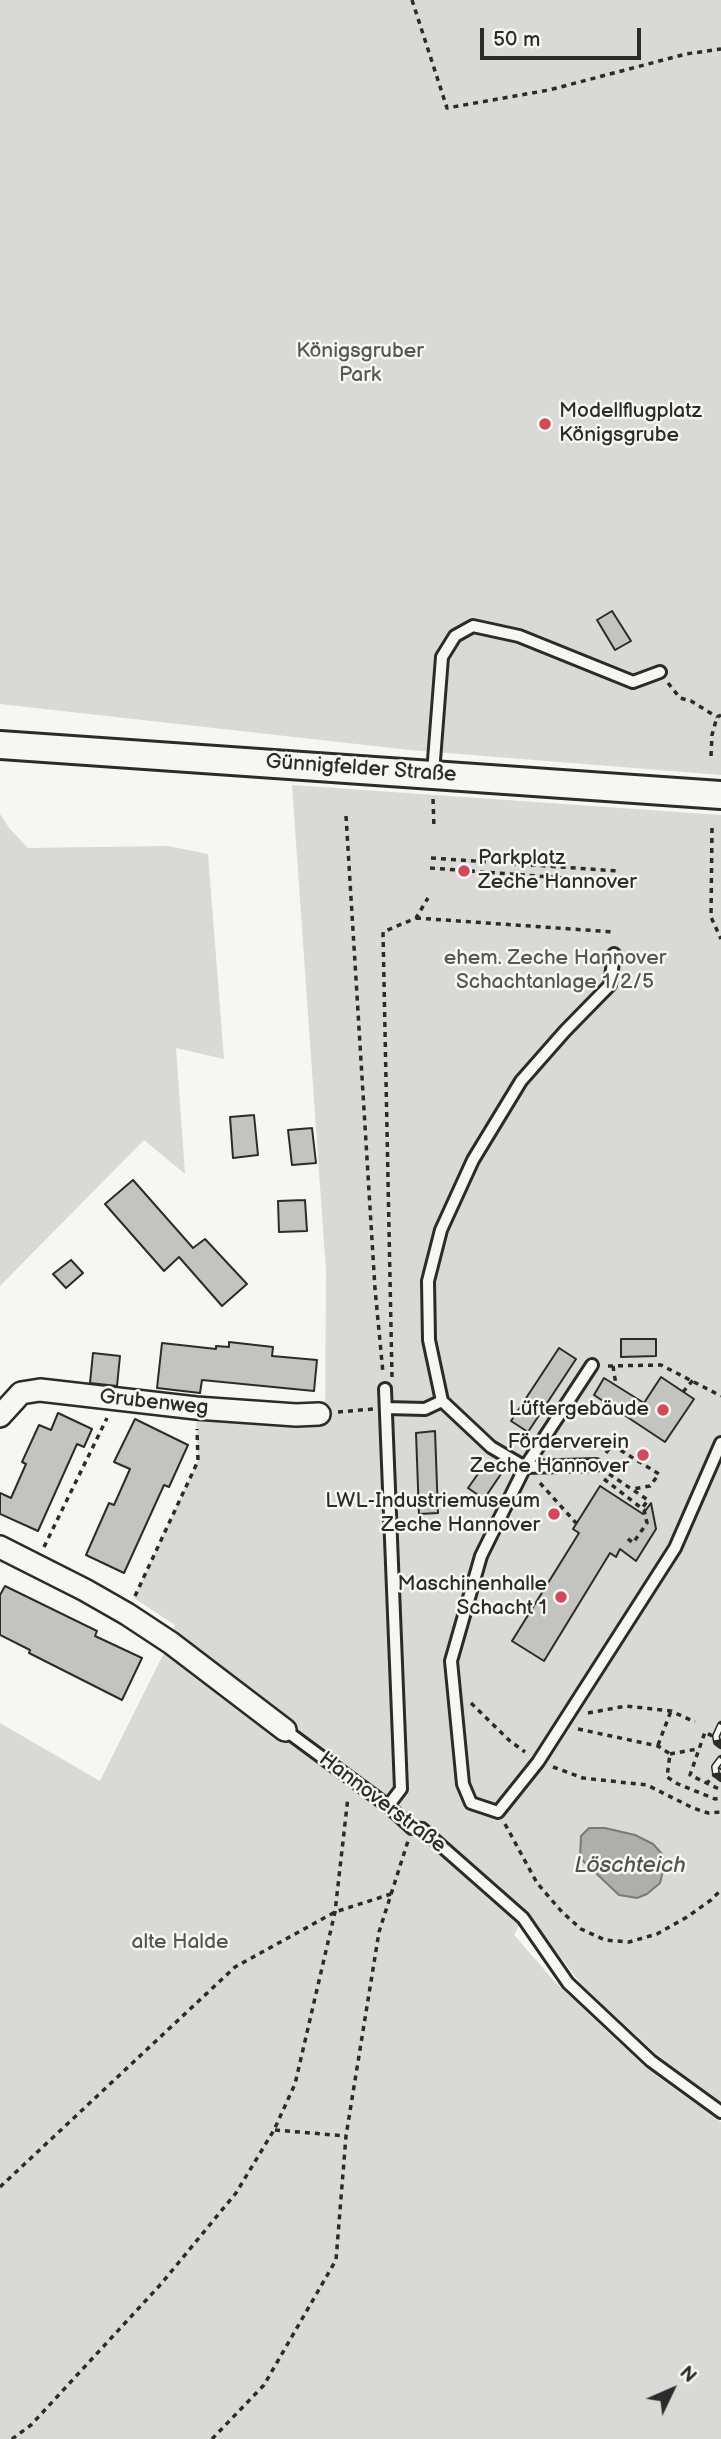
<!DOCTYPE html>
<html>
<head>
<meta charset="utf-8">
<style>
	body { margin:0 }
	#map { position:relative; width:721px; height:2439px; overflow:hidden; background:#f6f6f2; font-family:"Balsamiq Sans",sans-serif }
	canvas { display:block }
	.north { position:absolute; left:637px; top:2355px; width:70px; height:70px; -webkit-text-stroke:5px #f6f6f2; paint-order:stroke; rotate:46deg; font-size:19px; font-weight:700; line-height:28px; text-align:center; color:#2b2b2b }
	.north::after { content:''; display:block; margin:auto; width:24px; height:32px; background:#2b2b2b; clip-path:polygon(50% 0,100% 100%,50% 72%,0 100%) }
	.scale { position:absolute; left:480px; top:28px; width:161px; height:32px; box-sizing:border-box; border:4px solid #2b2b2b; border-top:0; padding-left:9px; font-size:21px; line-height:24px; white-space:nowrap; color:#2b2b2b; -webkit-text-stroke:5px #f6f6f2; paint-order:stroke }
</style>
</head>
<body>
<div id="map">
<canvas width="721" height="2439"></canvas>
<div class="north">N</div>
<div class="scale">50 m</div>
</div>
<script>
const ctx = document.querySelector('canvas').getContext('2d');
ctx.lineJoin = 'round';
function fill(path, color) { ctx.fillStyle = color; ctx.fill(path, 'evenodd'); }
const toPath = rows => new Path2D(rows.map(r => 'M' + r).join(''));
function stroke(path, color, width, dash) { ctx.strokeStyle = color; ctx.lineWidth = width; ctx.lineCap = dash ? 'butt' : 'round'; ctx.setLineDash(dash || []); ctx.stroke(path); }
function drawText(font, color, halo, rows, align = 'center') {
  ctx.font = font + ' "Balsamiq Sans",sans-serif'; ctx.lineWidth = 5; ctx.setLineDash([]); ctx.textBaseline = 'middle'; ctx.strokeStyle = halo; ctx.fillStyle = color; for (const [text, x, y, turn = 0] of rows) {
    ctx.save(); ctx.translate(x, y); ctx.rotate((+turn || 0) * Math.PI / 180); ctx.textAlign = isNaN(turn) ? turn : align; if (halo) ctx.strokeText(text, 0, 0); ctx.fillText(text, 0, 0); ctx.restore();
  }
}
fill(toPath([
	[0,0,721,0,721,775,410,750,0,704],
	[292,785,721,815,721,2102,656,2054,581,1984,526,1912,514,1935,555,1982,628,2051,646,2068,721,2122,721,2439,0,2439,0,1723,100,1781,164,1653,175,1625,134,1598,198,1461,196,1420,278,1425,325,1424,326,1271],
	[0,814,10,829,28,848,168,846,208,854,224,1059,176,1048,185,1174,144,1140,0,1286]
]), '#d9d9d5');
const water = toPath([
	[589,1828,605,1828,635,1835,653,1844,662,1854,664,1867,660,1883,647,1894,637,1898,619,1895,580,1858,581,1836,589,1828]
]);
fill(water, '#aeaeab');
stroke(water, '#7a7a78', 2);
const building = toPath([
	[612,611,631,641,615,650,597,620,612,611],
	[254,1115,258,1155,233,1158,230,1117,254,1115],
	[312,1128,316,1163,292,1165,288,1130,312,1128],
	[133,1180,193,1248,205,1239,247,1284,222,1306,179,1257,164,1271,105,1204,133,1180],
	[305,1200,307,1231,279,1232,278,1201,305,1200],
	[71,1260,83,1273,66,1288,53,1274,71,1260],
	[621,1339,656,1339,656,1356,621,1357,621,1339],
	[229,1342,273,1347,272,1356,317,1360,314,1391,202,1380,200,1393,157,1388,162,1343,216,1349,216,1346,229,1347,229,1342],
	[559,1348,576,1359,528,1432,511,1421,559,1348],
	[93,1353,120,1356,117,1386,90,1383,93,1353],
	[661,1377,694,1399,665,1442,594,1395,604,1378,644,1403,661,1377],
	[58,1413,92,1429,84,1447,77,1444,38,1531,0,1514,0,1493,11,1498,26,1464,22,1462,39,1425,51,1430,58,1413],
	[135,1419,188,1445,169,1487,164,1485,124,1573,86,1555,109,1503,114,1505,130,1469,114,1462,135,1419],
	[435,1431,438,1513,419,1514,416,1433,435,1431],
	[485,1464,501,1474,484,1499,468,1488,485,1464],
	[600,1486,643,1514,651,1503,656,1529,636,1561,620,1549,616,1557,610,1553,544,1661,512,1641,579,1533,573,1529,600,1486],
	[5,1586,97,1631,95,1636,142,1658,122,1700,29,1653,30,1650,0,1635,0,1595,5,1586]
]);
fill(building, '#c3c3c0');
stroke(building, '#2b2b2b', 2);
const service = toPath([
	[433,773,442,657,455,636,473,626,519,636,633,682,660,672],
	[592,1365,525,1467,481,1556,451,1661,463,1784,471,1803,498,1812,538,1762,675,1548,721,1443],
	[385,1389,401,1789,388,1806],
	[386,1408,425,1409,442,1401],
	[596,1465,525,1467,491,1447,442,1401,429,1340,428,1281,441,1230,473,1160,521,1081,565,1031,610,985,614,954],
	[285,1730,388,1806,412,1828,422,1829,523,1918,568,1983,651,2061,721,2112]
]);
const minor = toPath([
	[0,1416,21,1393,40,1390,196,1408,296,1415,319,1414],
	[0,1547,85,1590,127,1614,171,1643,285,1730]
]);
const tertiary = toPath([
	[0,745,721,795]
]);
stroke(service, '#2b2b2b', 16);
stroke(minor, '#2b2b2b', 26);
stroke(tertiary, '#2b2b2b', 32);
stroke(toPath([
	[412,0,447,108,549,90,686,54,721,49],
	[668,683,680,698,691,701,717,717],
	[711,756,712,735,717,717,721,715],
	[433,799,434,828],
	[346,816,375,1289,383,1373],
	[712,828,711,917,721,939],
	[431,858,618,871],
	[430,868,617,882],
	[416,918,614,932],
	[608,1366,661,1365,721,1396],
	[613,1366,616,1385],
	[392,1377,383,932,416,918,428,898],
	[683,1392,693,1380],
	[338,1412,373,1409],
	[606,1453,612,1445,659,1474,650,1486,633,1489],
	[609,1474,648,1500,643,1507],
	[604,1479,644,1510,647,1523,633,1543,627,1538],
	[540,1483,576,1523],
	[44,1547,107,1418],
	[135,1596,198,1461,197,1429],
	[471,1703,510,1741,525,1752],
	[588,1713,626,1706,671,1711,695,1722],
	[578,1729,658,1746,670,1754,667,1777,678,1784,715,1799,721,1798],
	[721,1741,705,1732,690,1775,721,1790],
	[658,1745,671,1711],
	[670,1754,697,1749],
	[553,1767,583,1778,647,1785,693,1808,708,1813,721,1812],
	[706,1784,721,1768],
	[505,1824,537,1883,562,1912,581,1929,605,1940,629,1942,657,1934,687,1917,711,1900,721,1890],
	[275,2130,346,2136],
	[0,2187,235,1967,335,1912,391,1894],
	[12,2439,31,2425,161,2284,236,2193,274,2130,295,2084,335,1912,348,1797],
	[212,2439,264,2385,336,2260,346,2136,379,1932,408,1841]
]), '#2b2b2b', 3.5, [5, 5]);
stroke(service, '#f6f6f2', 10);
stroke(minor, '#f6f6f2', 21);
stroke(tertiary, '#f6f6f2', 26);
const rail = toPath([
	[721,1725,716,1736,717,1742,721,1745],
	[721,1759,715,1767,716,1774,721,1778]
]);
stroke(rail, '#2b2b2b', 8);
stroke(rail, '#f6f6f2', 5, [16]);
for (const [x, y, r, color] of [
	[545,424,7,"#d1495b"],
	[464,871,7,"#d1495b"],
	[663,1410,7,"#d1495b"],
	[643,1455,7,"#d1495b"],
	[554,1514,7,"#d1495b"],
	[561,1597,7,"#d1495b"]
]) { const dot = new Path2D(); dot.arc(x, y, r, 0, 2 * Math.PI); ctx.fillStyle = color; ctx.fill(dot); stroke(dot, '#f6f6f2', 2.5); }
drawText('21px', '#565656', '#f6f6f2', [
	["Königsgruber",360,352],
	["Park",360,376],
	["ehem. Zeche Hannover",555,959],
	["Schachtanlage 1/2/5",555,983],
	["alte Halde",180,1943]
]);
drawText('21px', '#2b2b2b', '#f6f6f2', [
	["Modellflugplatz",559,412,"left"],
	["Königsgrube",559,436,"left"],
	["Parkplatz",478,859,"left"],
	["Zeche Hannover",478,883,"left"],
	["Lüftergebäude",649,1410],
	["Förderverein",629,1443],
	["Zeche Hannover",629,1467],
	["LWL-Industriemuseum",540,1502],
	["Zeche Hannover",540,1526],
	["Maschinenhalle",547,1585],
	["Schacht 1",547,1609]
], 'right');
drawText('21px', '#2b2b2b', '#f6f6f2', [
	["Günnigfelder Straße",361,769,4],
	["Grubenweg",154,1403,6],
	["Hannoverstraße",382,1803,37]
]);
drawText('italic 23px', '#525251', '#f6f6f2', [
	["Löschteich",630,1866]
]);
</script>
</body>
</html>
